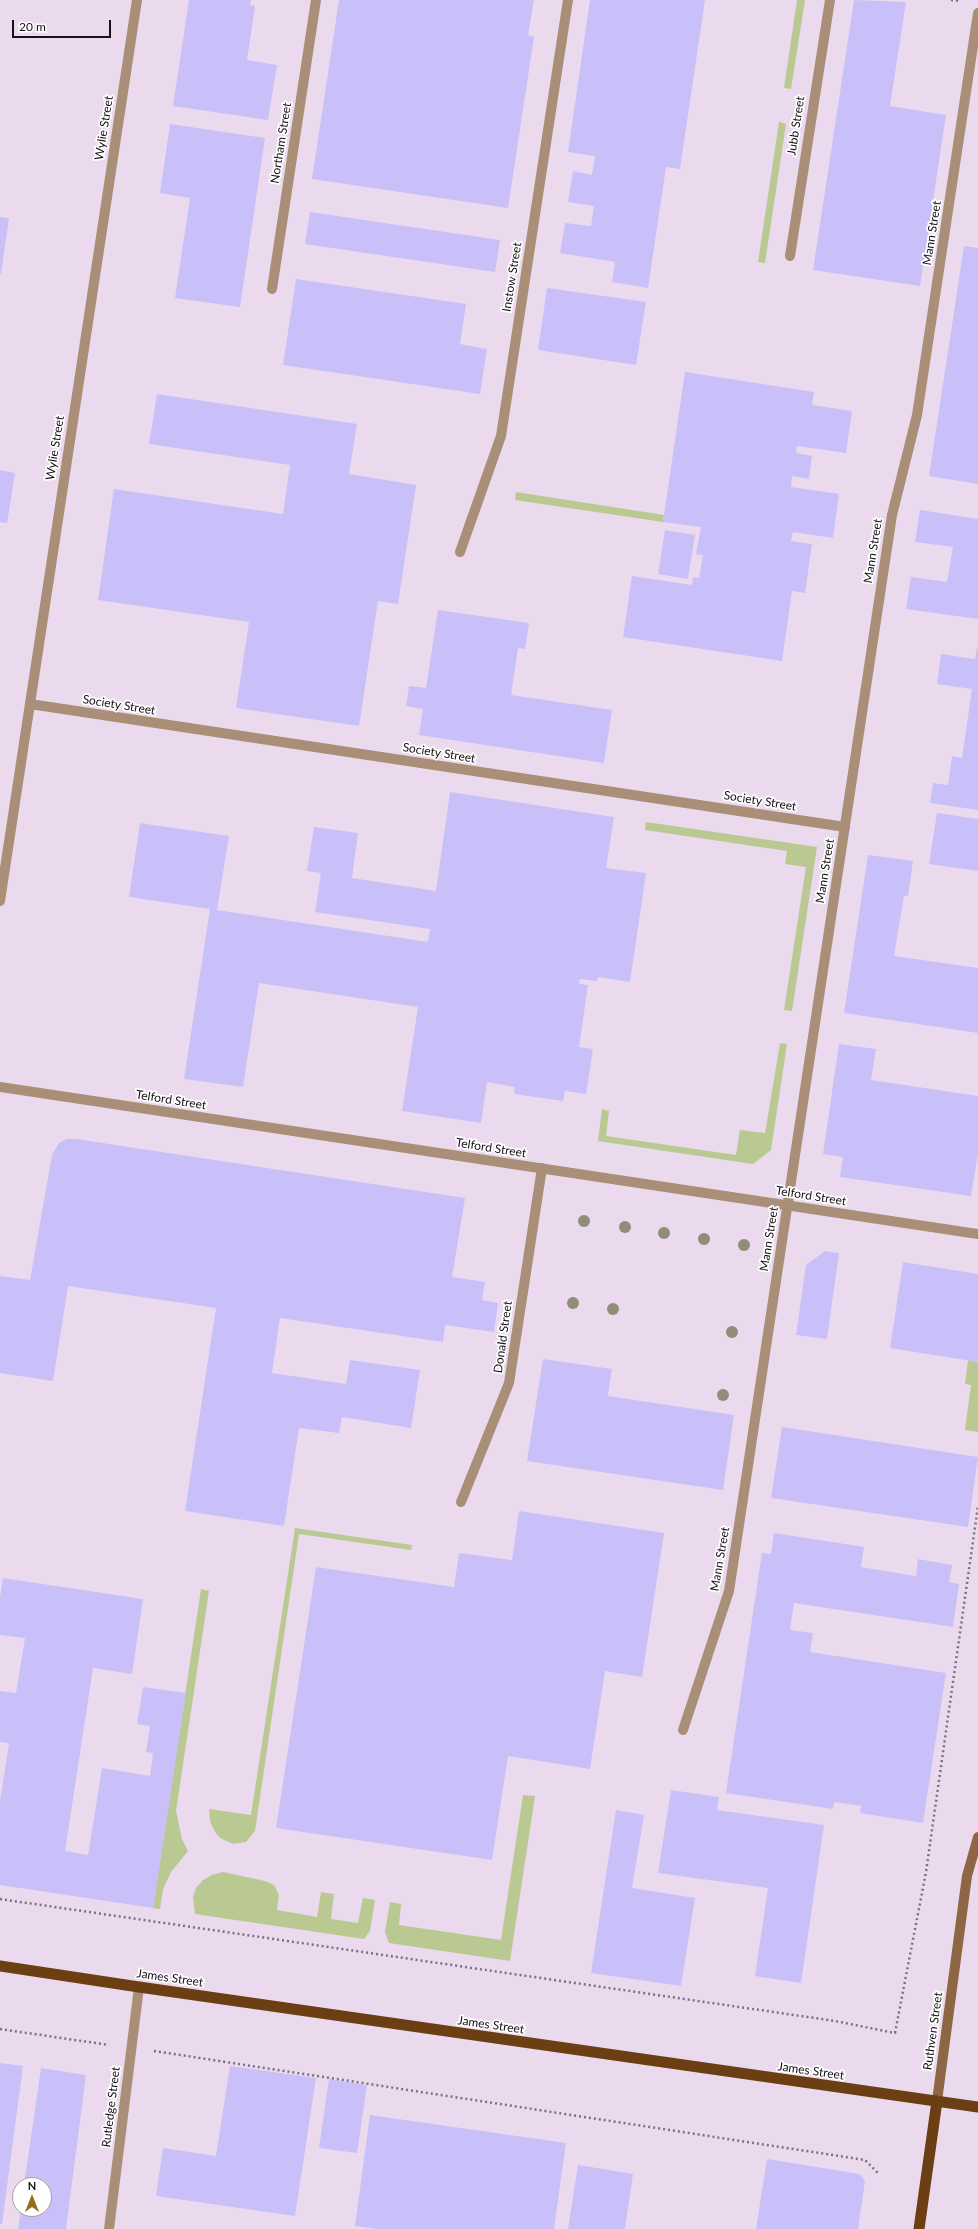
<!DOCTYPE html>
<html>
<head>
<meta charset="utf-8">
<style>
	body { margin:0 }
	#map { position:relative; width:978px; height:2229px; overflow:hidden; background:#ebdaed; font-family:Lato,sans-serif }
	canvas { display:block }
	.north { position:absolute; left:12px; top:2177px; width:40px; height:40px; box-sizing:border-box; background:#fff; border:1px solid #a2a0a2; border-radius:50%; rotate:0deg; font-size:11px; font-weight:700; line-height:16px; text-align:center; color:#161117 }
	.north::after { content:''; display:block; margin:auto; width:14px; height:18px; background:#966c18; clip-path:polygon(50% 0,100% 100%,50% 72%,0 100%) }
	.scale { position:absolute; left:12px; top:20px; width:99px; height:18px; box-sizing:border-box; border:2px solid #161117; border-top:0; padding-left:5px; font-size:12px; line-height:14px; white-space:nowrap; color:#161117; -webkit-text-stroke:3px #fff; paint-order:stroke }
</style>
</head>
<body>
<div id="map">
<canvas width="978" height="2229"></canvas>
<div class="north">N</div>
<div class="scale">20 m</div>
</div>
<script>
const ctx = document.querySelector('canvas').getContext('2d');
ctx.lineJoin = 'round';
function fill(path, color) { ctx.fillStyle = color; ctx.fill(path, 'evenodd'); }
const toPath = rows => new Path2D(rows.map(r => 'M' + r).join(''));
function stroke(path, color, width, dash) { ctx.strokeStyle = color; ctx.lineWidth = width; ctx.lineCap = dash ? 'butt' : 'round'; ctx.setLineDash(dash || []); ctx.stroke(path); }
function drawText(font, color, halo, rows, align = 'center') {
  ctx.font = font + ' Lato,sans-serif'; ctx.lineWidth = 3.5; ctx.setLineDash([]); ctx.textBaseline = 'middle'; ctx.strokeStyle = halo; ctx.fillStyle = color; for (const [text, x, y, turn = 0] of rows) {
    ctx.save(); ctx.translate(x, y); ctx.rotate((+turn || 0) * Math.PI / 180); ctx.textAlign = isNaN(turn) ? turn : align; if (halo) ctx.strokeText(text, 0, 0); ctx.fillText(text, 0, 0); ctx.restore();
  }
}
fill(toPath([
	[797,0,805,0,791,89,784,88],
	[779,122,786,124,765,263,758,262],
	[516,492,664,515,663,522,515,500],
	[646,822,817,847,792,1011,784,1010,806,867,785,864,787,851,645,830],
	[780,1043,787,1044,771,1150,753,1164,598,1141,602,1109,609,1111,606,1136,736,1155,740,1130,765,1133],
	[968,1360,978,1362,978,1432,965,1430,971,1385,965,1384],
	[295,1528,412,1545,411,1550,299,1534,255,1831,246,1842,233,1844,220,1838,215,1832,210,1821,209,1809,251,1815],
	[201,1589,209,1591,176,1811,182,1839,188,1851,171,1872,163,1889,160,1909,153,1908],
	[523,1795,535,1796,510,1961,389,1943,385,1932,390,1902,401,1904,399,1925,501,1940],
	[223,1872,265,1881,274,1885,279,1895,277,1910,317,1917,321,1892,334,1894,331,1919,358,1923,363,1898,375,1900,370,1931,364,1939,195,1914,193,1897,196,1888,203,1880,212,1875]
]), '#bac892');
fill(toPath([
	[189,0,251,0,250,5,255,6,247,60,277,65,268,120,173,106],
	[339,0,534,0,528,35,534,37,508,208,312,179],
	[590,0,705,0,680,169,666,167,648,288,612,282,615,262,560,253,565,223,591,226,594,206,568,202,573,171,592,175,595,156,568,152],
	[854,0,906,2,890,106,946,115,920,286,813,270],
	[170,124,265,138,240,307,175,298,190,198,160,193],
	[310,212,500,240,495,272,305,244],
	[0,217,9,218,1,274,0,274],
	[964,246,978,248,978,484,929,476],
	[296,279,466,304,460,344,487,349,480,394,283,365],
	[547,288,646,302,636,365,538,350],
	[685,372,814,392,812,405,852,411,846,453,797,446,796,453,812,456,809,479,792,476,791,487,839,494,833,538,793,532,791,541,812,544,805,593,792,591,782,661,623,637,632,576,692,585,693,577,699,578,703,555,696,554,701,527,663,522],
	[157,394,357,424,349,474,416,485,398,604,378,601,359,726,236,708,249,622,98,600,114,489,283,514,290,465,149,444],
	[0,470,15,473,7,523,0,522],
	[920,510,978,519,978,619,906,609,911,577,947,582,953,547,915,542],
	[665,530,695,535,688,579,658,574],
	[438,610,529,623,525,649,518,648,511,695,612,710,604,763,419,735,423,709,406,706,409,686,426,688],
	[977,647,978,647,978,810,930,803,933,783,948,785,952,756,962,758,972,689,937,684,941,654,975,659],
	[450,792,614,817,606,868,646,873,630,982,598,977,597,981,580,979,579,984,588,985,579,1047,593,1049,586,1094,565,1091,563,1101,514,1094,515,1087,487,1082,481,1123,402,1111,418,1007,259,983,243,1087,184,1079,210,909,129,897,140,823,229,836,217,910,428,942,430,929,315,912,321,873,307,871,314,827,358,833,352,878,436,891],
	[937,813,978,819,978,871,929,864],
	[868,855,913,861,908,896,904,896,894,956,978,968,978,1033,844,1013],
	[839,1044,876,1049,871,1080,978,1096,978,1153,971,1196,840,1177,843,1157,823,1154],
	[67,1139,76,1139,465,1198,452,1277,485,1282,482,1300,498,1303,494,1332,445,1325,443,1342,280,1318,272,1373,346,1384,350,1360,420,1370,411,1428,342,1417,339,1433,299,1428,284,1526,185,1511,216,1308,68,1286,53,1381,0,1373,0,1276,30,1280,52,1155,59,1143],
	[825,1251,839,1253,827,1339,796,1335,806,1265],
	[903,1262,978,1274,978,1362,890,1348],
	[543,1359,612,1369,608,1396,734,1415,723,1490,527,1461],
	[782,1427,978,1457,968,1527,771,1498],
	[519,1511,664,1533,642,1677,605,1671,590,1769,508,1756,492,1860,276,1828,316,1567,454,1587,459,1553,512,1560],
	[774,1533,864,1547,861,1567,916,1576,918,1559,952,1565,949,1582,959,1584,953,1627,794,1603,790,1630,813,1633,810,1652,946,1673,923,1823,860,1813,861,1806,834,1802,833,1809,726,1793,762,1553,771,1554],
	[3,1578,143,1599,132,1674,93,1668,65,1851,88,1855,102,1768,150,1776,153,1753,146,1752,150,1726,137,1724,143,1687,186,1693,153,1908,0,1885,0,1801,9,1743,0,1742,0,1691,16,1693,25,1638,0,1635,0,1597],
	[671,1790,719,1797,717,1810,824,1825,801,1983,755,1976,768,1888,658,1873],
	[616,1810,644,1815,632,1888,695,1898,681,1986,591,1973],
	[0,2063,23,2066,2,2224,0,2224],
	[230,2066,316,2078,295,2216,156,2196,163,2148,216,2156],
	[41,2068,86,2075,66,2229,18,2229,21,2209,44,2209,44,2185,24,2185],
	[329,2079,367,2085,357,2153,319,2148],
	[370,2115,566,2143,554,2229,378,2229,355,2226],
	[767,2159,860,2174,865,2181,858,2229,756,2229],
	[578,2165,633,2174,625,2229,568,2229]
]), '#c9c0f9');
stroke(toPath([
	[951,0,960,1],
	[0,1899,835,2021,895,2033,926,1872,978,1506],
	[0,2029,109,2045],
	[154,2051,865,2160,879,2174]
]), '#7b707c', 2.5, [2, 3]);
stroke(toPath([
	[790,256,830,0],
	[272,289,316,0],
	[460,552,501,436,568,0],
	[461,1502,509,1383,542,1168],
	[683,1730,729,1591,892,515,917,415,978,13]
]), '#a98e78', 10);
stroke(toPath([
	[30,704,845,827],
	[0,901,137,0],
	[0,1087,978,1234],
	[109,2229,139,1987]
]), '#a98e78', 10);
stroke(toPath([
	[937,2101,967,1876,978,1837]
]), '#8d6646', 10);
stroke(toPath([
	[0,1966,139,1987,978,2107],
	[919,2229,937,2101]
]), '#6b3e13', 11);
ctx.fillStyle = '#908e78';
for (const [x, y] of [
	[584,1221],
	[625,1227],
	[664,1233],
	[704,1239],
	[744,1245],
	[573,1303],
	[613,1309],
	[732,1332],
	[723,1395]
]) { ctx.beginPath(); ctx.arc(x, y, 6, 0, 2 * Math.PI); ctx.fill(); }
drawText('12px', '#161117', '#fff', [
	["Jubb Street",796,126,-81],
	["Wylie Street",104,128,-81],
	["Northam Street",281,143,-81],
	["Mann Street",932,233,-81],
	["Instow Street",512,277,-81],
	["Wylie Street",55,448,-81],
	["Mann Street",873,551,-81],
	["Society Street",119,705,9],
	["Society Street",439,753,9],
	["Society Street",760,801,9],
	["Mann Street",825,871,-81],
	["Telford Street",171,1100,9],
	["Telford Street",491,1148,9],
	["Telford Street",811,1196,9],
	["Mann Street",769,1239,-81],
	["Donald Street",503,1337,-82],
	["Mann Street",720,1559,-80],
	["James Street",170,1978,8],
	["James Street",491,2025,8],
	["Ruthven Street",933,2031,-82],
	["James Street",811,2071,8],
	["Rutledge Street",111,2107,-83]
]);
</script>
</body>
</html>
